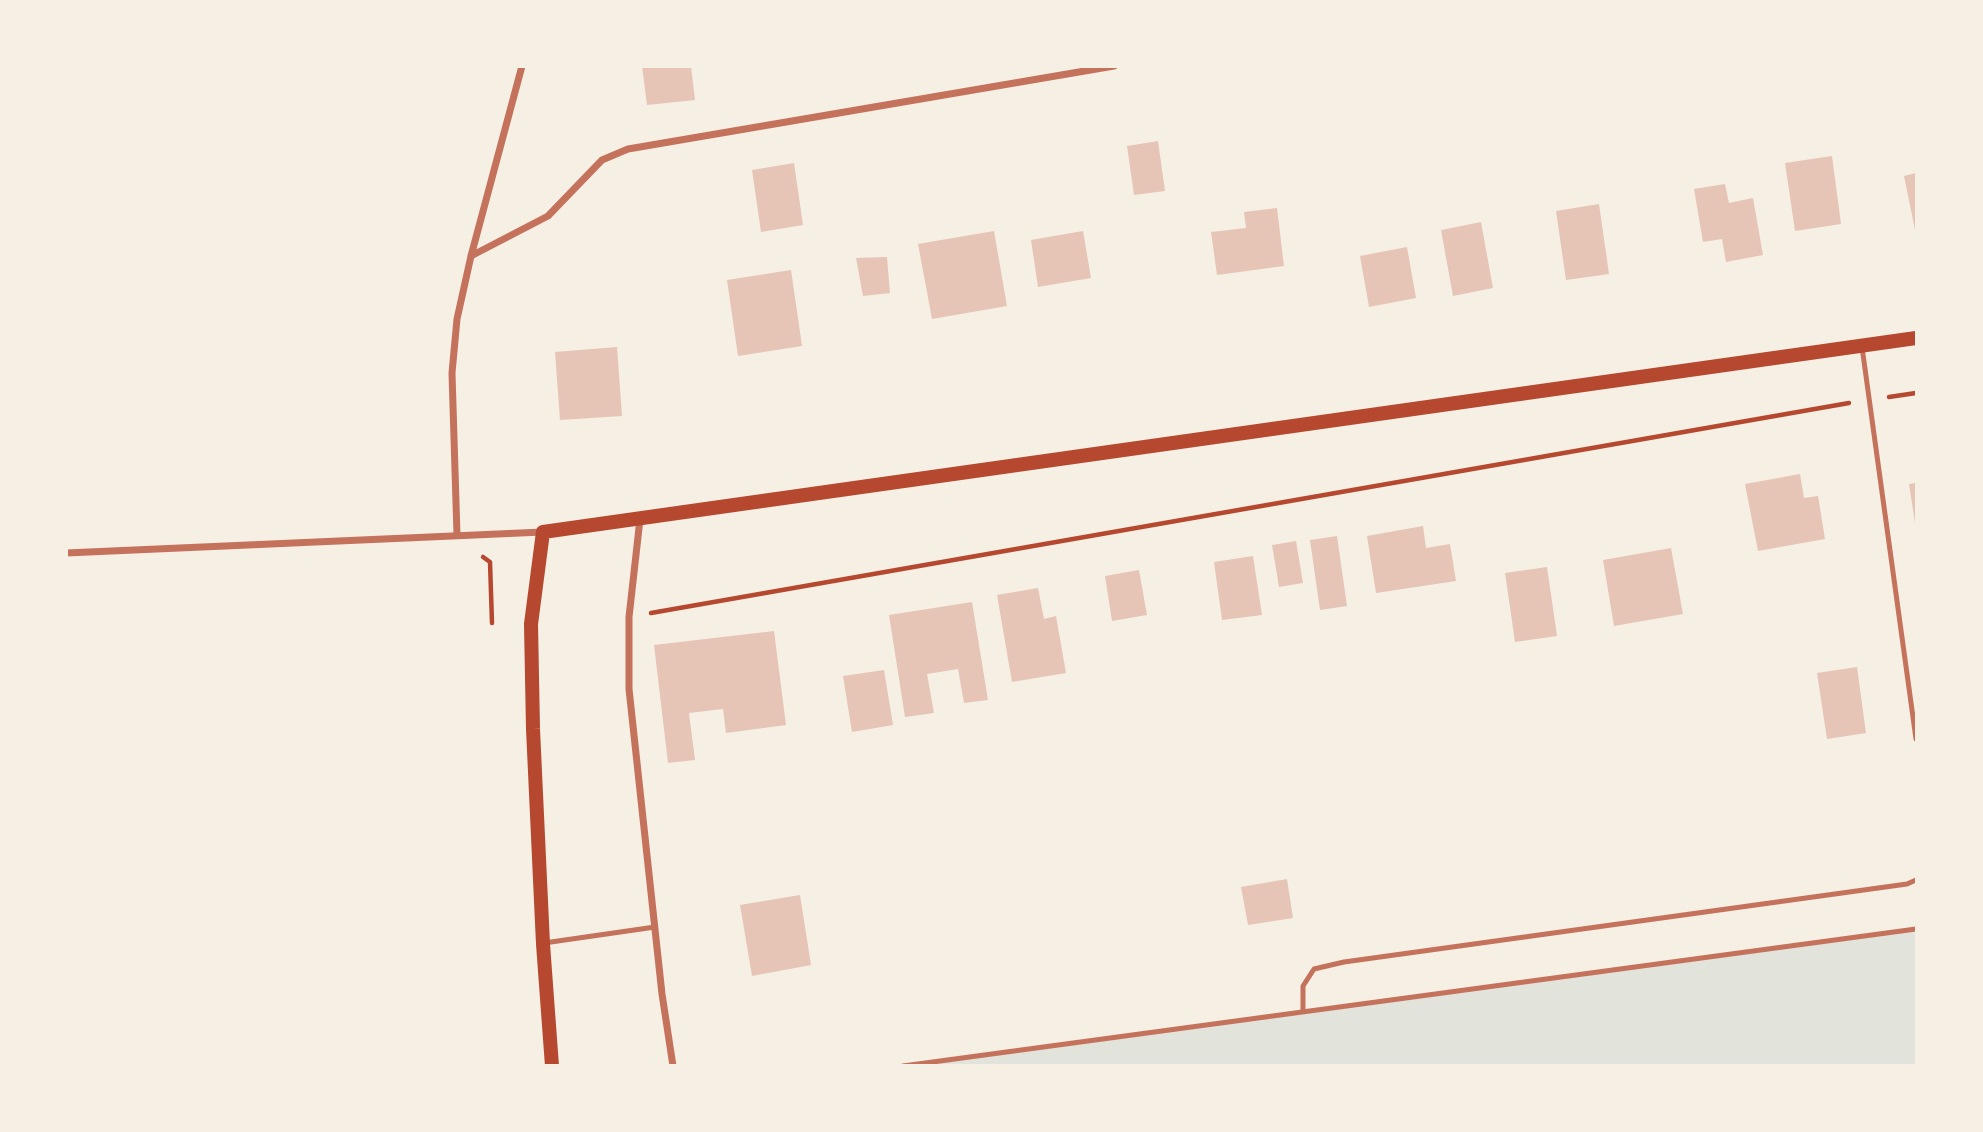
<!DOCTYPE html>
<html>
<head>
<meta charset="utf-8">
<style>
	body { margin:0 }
	#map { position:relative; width:1983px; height:1132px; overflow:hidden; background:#f6efe4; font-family:Mulish,sans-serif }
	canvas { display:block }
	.frame { position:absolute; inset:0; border:68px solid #f6efe4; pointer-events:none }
</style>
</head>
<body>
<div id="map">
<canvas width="1983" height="1132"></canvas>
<div class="frame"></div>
</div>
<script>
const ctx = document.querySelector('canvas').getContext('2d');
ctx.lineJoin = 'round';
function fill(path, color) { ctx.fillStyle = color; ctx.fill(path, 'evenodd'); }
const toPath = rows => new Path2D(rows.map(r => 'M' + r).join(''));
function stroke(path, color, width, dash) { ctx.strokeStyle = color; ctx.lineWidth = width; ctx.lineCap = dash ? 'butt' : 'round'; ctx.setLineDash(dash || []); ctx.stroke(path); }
fill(toPath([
	[1916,929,1916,1065,903,1066]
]), '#e2e4dc');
fill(toPath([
	[642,66,691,66,695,100,647,105],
	[1158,141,1165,191,1134,195,1127,146],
	[1832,156,1841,224,1795,231,1785,163],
	[794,163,803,225,761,232,752,170],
	[1916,173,1916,230,1915,230,1904,176],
	[1725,184,1729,203,1753,198,1763,255,1726,262,1722,239,1703,242,1694,189],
	[1599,204,1609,274,1566,280,1556,211],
	[1277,208,1284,266,1217,275,1211,232,1246,228,1244,212],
	[1481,222,1493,288,1453,296,1441,230],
	[994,231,1007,306,932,319,918,244],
	[1083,231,1091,278,1038,287,1031,240],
	[1407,247,1416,298,1369,307,1360,256],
	[887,257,890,293,863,296,856,258],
	[791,270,802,346,738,356,727,280],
	[617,347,622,416,560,420,555,352],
	[1800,474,1804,498,1818,496,1825,539,1758,551,1745,484],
	[1916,483,1916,523,1915,523,1909,484],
	[1423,526,1426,548,1450,544,1456,581,1376,593,1367,536],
	[1337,536,1347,606,1320,610,1310,540],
	[1296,541,1303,583,1279,587,1272,545],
	[1671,548,1683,614,1614,626,1603,560],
	[1253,556,1262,615,1222,620,1214,562],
	[1547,567,1557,636,1515,642,1505,573],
	[1139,570,1147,615,1112,621,1105,576],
	[1038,588,1044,619,1056,616,1066,673,1012,682,997,595],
	[972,602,988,700,964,703,958,669,927,674,934,713,905,717,889,615],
	[774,631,786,725,726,733,723,709,689,713,695,760,668,763,654,645],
	[1857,667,1866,733,1827,739,1817,673],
	[884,670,893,725,852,732,843,676],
	[1287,879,1293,918,1248,925,1241,887],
	[800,895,811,965,752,976,740,905]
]), '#e6c5b7');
stroke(toPath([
	[1889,397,1916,393],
	[483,557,490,562,492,623],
	[651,613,1849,403]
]), '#b5482f', 4.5);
stroke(toPath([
	[1862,347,1916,739],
	[544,943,655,927],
	[1303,1011,1303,986,1314,969,1344,962,1907,884,1916,880],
	[903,1066,1916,929]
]), '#c5725c', 5);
stroke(toPath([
	[471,256,548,216,602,160,628,149,1114,66],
	[640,519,629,617,629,689,662,994,673,1066],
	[457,535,452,373,457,319,471,256,522,66],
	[66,553,543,532]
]), '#c5725c', 7);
stroke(toPath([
	[552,1066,543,944,533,729,531,624,543,532,1916,338]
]), '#b5482f', 14);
</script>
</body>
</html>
